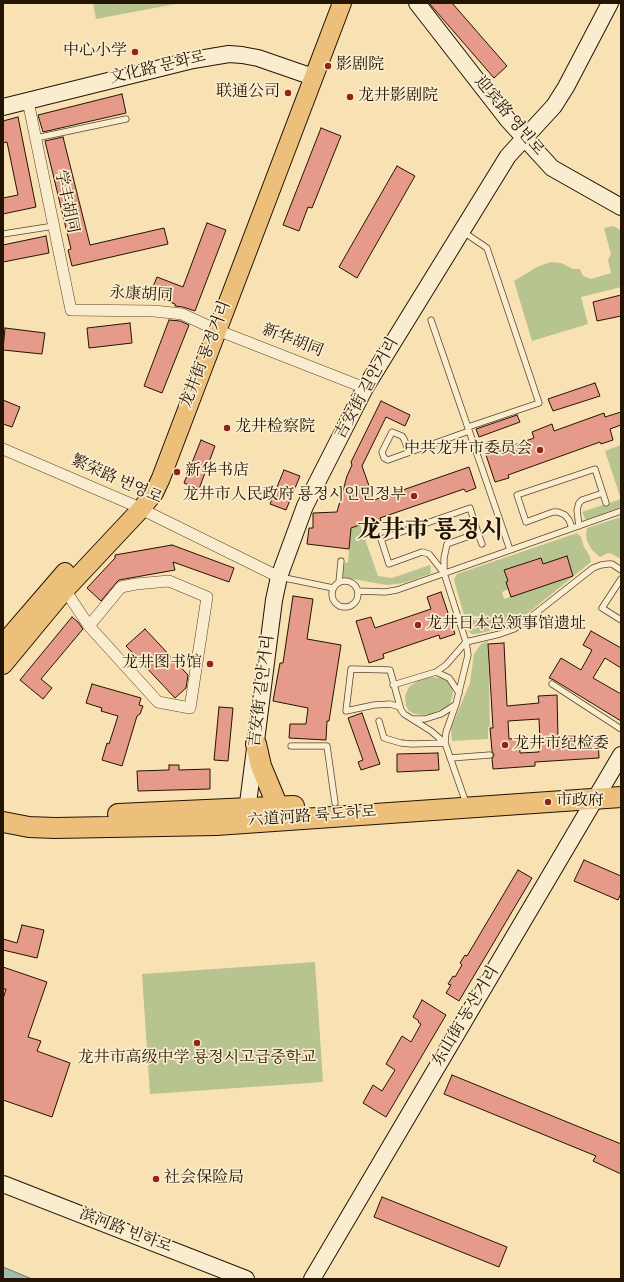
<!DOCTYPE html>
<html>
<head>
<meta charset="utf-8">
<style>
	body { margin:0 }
	#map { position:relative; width:624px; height:1282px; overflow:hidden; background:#f8e1b3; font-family:"Sorts Mill Goudy",serif }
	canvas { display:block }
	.frame { position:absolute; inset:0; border:4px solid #231403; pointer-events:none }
</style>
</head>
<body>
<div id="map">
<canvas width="624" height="1282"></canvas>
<div class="frame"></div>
</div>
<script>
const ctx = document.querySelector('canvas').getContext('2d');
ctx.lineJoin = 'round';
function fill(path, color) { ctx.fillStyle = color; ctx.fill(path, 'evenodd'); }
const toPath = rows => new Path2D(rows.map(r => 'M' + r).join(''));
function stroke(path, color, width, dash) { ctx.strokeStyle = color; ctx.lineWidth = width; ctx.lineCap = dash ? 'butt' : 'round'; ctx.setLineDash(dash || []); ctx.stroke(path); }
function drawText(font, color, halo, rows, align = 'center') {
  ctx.font = font + ' "Sorts Mill Goudy","Noto Serif SC","Noto Serif KR",serif'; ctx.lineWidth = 3.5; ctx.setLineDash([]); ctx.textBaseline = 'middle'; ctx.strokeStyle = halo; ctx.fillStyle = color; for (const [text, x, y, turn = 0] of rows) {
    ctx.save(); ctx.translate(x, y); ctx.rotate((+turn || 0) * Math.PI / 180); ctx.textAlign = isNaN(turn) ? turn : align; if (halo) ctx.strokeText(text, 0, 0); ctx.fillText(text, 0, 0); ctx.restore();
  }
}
fill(toPath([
	[93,3,181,3,96,19],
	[614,226,621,231,621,287,581,297,588,324,532,341,514,281,537,267,551,262,561,263,573,269,580,269,583,276,591,279,611,273,608,260,611,254,604,228],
	[621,445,621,507,588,519,585,519,582,512,621,499,605,451],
	[621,517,621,559,610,553,606,554,600,557,592,550,587,541,586,533,587,528],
	[360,525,378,576,392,578,430,565,431,572,430,574,404,583,387,585,341,577,343,564,348,562,351,526],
	[577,533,581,537,584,547,590,557,591,562,516,623,507,627,476,634,472,634,469,632,455,584,454,579,457,574],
	[567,556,573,576,504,599,502,592,509,589,508,581,505,570,540,558,543,564],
	[488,641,490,727,488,727,488,739,452,741,451,728,470,683,474,654,481,644],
	[432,677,446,679,450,683,452,688,453,694,450,704,445,708,431,714,422,715,415,714,409,711,406,706,405,696,409,687,419,680],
	[315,962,323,1082,150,1094,142,974]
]), '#b8c490');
const water = toPath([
	[3,1267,32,1279,3,1279,3,1267]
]);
fill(water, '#9fbcb4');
stroke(water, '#6d796d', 1);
const building = toPath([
	[429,3,452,3,507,66,494,78,429,3],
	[122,94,126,113,43,132,38,115,122,94],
	[18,117,36,207,3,214,3,198,18,195,7,142,3,143,3,121,18,117],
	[321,128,341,136,312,208,308,207,299,231,283,225,321,128],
	[63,137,90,245,164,228,168,244,72,266,68,250,71,249,45,141,63,137],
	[397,166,415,176,357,278,339,267,397,166],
	[207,223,226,230,195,311,183,307,175,306,175,304,150,294,157,277,183,287,207,223],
	[46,236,49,253,3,262,3,245,46,236],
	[621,295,621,316,597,321,593,302,621,295],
	[169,320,180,321,189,325,162,393,144,386,169,320],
	[130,323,132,343,89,348,87,328,130,323],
	[5,328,45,333,42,354,3,350,5,328],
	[595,383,600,396,553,411,548,399,595,383],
	[3,400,20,407,12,427,3,424,3,400],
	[381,401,410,415,405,426,386,417,362,466,374,500,469,467,476,488,466,492,464,489,380,518,381,521,369,525,368,522,351,528,349,549,307,544,309,528,313,528,313,513,337,512,347,476,352,465,351,462,381,401],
	[621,412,621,425,610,429,613,440,601,444,600,442,508,475,509,478,495,482,486,455,534,438,532,432,552,424,554,431,604,413,605,417,621,412],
	[517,415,520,422,479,437,476,429,517,415],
	[201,440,215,446,199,489,184,483,201,440],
	[284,470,300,476,286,510,270,504,284,470],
	[172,545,234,568,229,582,173,562,175,570,119,580,116,583,101,601,87,588,115,558,115,555,172,545],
	[567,556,573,576,511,597,506,582,508,581,504,570,541,558,543,564,567,556],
	[441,592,455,634,440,639,439,635,383,654,384,658,369,663,356,621,371,617,375,628,431,609,427,597,441,592],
	[293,596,313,599,307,639,341,645,329,721,327,721,326,740,289,738,290,724,306,724,308,708,273,701,280,663,283,663,293,596],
	[72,617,78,622,83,629,41,679,52,688,43,699,20,680,72,617],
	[145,629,188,675,186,688,175,698,126,646,145,629],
	[591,631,621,648,621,668,605,658,593,678,621,694,621,721,554,680,549,678,561,658,581,670,592,650,583,645,591,631],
	[504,643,507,706,539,703,538,696,557,695,558,739,598,736,599,758,535,762,535,766,493,769,492,759,494,755,492,751,490,728,493,728,488,644,504,643],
	[539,719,540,740,538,740,539,752,520,753,519,738,509,739,508,721,539,719],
	[92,684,141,698,139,705,143,706,140,714,137,716,122,766,102,760,107,743,109,744,118,716,101,711,102,708,86,703,92,684],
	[219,707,233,708,228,761,214,760,219,707],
	[362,713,380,764,361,770,358,762,363,760,348,718,362,713],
	[438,753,439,770,397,772,397,754,438,753],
	[169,765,179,765,179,770,210,769,210,789,138,791,137,771,169,770,169,765],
	[584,860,621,876,621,893,618,900,574,881,584,860],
	[518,870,532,878,459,1001,446,993,451,985,448,984,453,976,455,977,462,965,460,963,465,955,467,956,518,870],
	[22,925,44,930,37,958,3,950,3,939,17,943,22,925],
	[3,967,47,982,28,1037,41,1041,37,1051,70,1063,52,1117,3,1100,3,999,6,989,3,989,3,967],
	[422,1000,446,1015,386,1117,363,1103,373,1085,382,1091,395,1070,386,1064,402,1036,411,1042,421,1024,418,1022,419,1021,413,1017,422,1000],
	[452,1075,621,1144,621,1174,593,1161,596,1156,444,1094,452,1075],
	[382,1197,507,1247,499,1267,374,1217,382,1197]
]);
fill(building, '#e69a8a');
stroke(building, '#231403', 1);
const lane = toPath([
	[36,138,126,119],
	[462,231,487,248,539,403,468,427],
	[3,234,54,226],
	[431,320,510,550],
	[409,452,404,439,402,436,392,432,382,452,384,458,388,460,469,431],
	[579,526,577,510,579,503,582,500,603,493],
	[572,528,569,520,565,515,558,512,553,512,526,522,517,495,595,469,606,503],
	[478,533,482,544],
	[444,573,429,554,422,552,389,564,381,539,470,508,478,533,447,544,444,558,444,573,466,642,468,655,456,704,446,732,445,743],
	[280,577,333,588],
	[621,579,602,608,621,620],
	'332 594a13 13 0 1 1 26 0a13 13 0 1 1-26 0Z',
	[339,582,341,561],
	[358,591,385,592,397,590,621,511],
	[436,672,449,678,459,693],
	[552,684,621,729],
	[393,685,436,672,446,665,466,642,500,634,514,629,527,620,593,568,601,565,608,564,612,564,621,570],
	[400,707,390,704,374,705,346,711,351,669,390,670,401,710,404,714,431,731,445,743,466,803],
	[413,719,425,719,441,714,455,705],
	[379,721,384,738,401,743,412,744,445,743],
	[291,746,327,746,335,803],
	[450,758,490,755]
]);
const street = toPath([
	[28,101,71,310,154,311,182,314,217,330,365,388],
	[3,449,131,504,279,577],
	[61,586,65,590,89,626,158,702,190,708,207,597,169,581,136,584,121,587,89,626]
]);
const secondary = toPath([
	[417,3,508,120,552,168,621,207],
	[3,107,193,60,229,54,242,55,258,58,313,77],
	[246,819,274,600,279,577,305,506,365,388,508,156,554,106,566,87,610,3],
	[3,1184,246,1279],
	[312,1279,621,755]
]);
const primary = toPath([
	[3,644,65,572],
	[3,665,65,590,141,509,154,493,161,478,342,3]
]);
const highway = toPath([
	[256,744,261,766,278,807],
	[118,814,294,806],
	[3,822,29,827,55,828,216,825,621,797]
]);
stroke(lane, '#58472f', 7);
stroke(street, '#58472f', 12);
stroke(secondary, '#231403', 18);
stroke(primary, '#231403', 20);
stroke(highway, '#231403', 22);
stroke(lane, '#faecce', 5.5);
stroke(street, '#faecce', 11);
stroke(secondary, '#faecce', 16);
stroke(primary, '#ecc07a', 18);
stroke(highway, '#ecc07a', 20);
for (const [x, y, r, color] of [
	[135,52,4,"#8f2418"],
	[328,66,4,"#8f2418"],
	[288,93,4,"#8f2418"],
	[350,97,4,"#8f2418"],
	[227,428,4,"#8f2418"],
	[540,450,4,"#8f2418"],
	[177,472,4,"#8f2418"],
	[414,496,4,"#8f2418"],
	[418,625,4,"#8f2418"],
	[210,664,4,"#8f2418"],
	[505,745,4,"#8f2418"],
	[548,802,4,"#8f2418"],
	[197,1043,4,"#8f2418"],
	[156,1179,4,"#8f2418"]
]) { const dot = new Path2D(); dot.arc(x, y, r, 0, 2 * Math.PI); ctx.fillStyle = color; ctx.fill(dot); stroke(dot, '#faecce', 1.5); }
drawText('16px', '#231403', '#faecce', [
	["中心小学",127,52,"right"],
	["影剧院",336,66],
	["联通公司",280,93,"right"],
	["龙井影剧院",358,97],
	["龙井检察院",235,428],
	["中共龙井市委员会",532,450,"right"],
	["新华书店",185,472],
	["龙井市人民政府 룡정시인민정부",406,496,"right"],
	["龙井日本总领事馆遗址",426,625],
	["龙井图书馆",202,664,"right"],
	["龙井市纪检委",513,745],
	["市政府",556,802],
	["龙井市高级中学 룡정시고급중학교",197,1059,"center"],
	["社会保险局",164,1179]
], 'left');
drawText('16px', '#231403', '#faecce', [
	["文化路 문화로",158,69,-13],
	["迎宾路 영빈로",508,117,50],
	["学丰胡同",65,202,78],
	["永康胡同",141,296,3],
	["新华胡同",292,342,21],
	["龙井街 룡정거리",207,355,-69],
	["吉安街 길안거리",368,389,-61],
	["繁荣路 번영로",116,481,24],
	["吉安街 길안거리",263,691,-83],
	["六道河路 륙도하로",312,818,-4],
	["东山街 동산거리",467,1017,-59],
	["滨河路 빈하로",125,1232,21]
]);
drawText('bold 24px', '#231403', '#faecce', [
	["龙井市 룡정시",430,533]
]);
</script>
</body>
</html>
